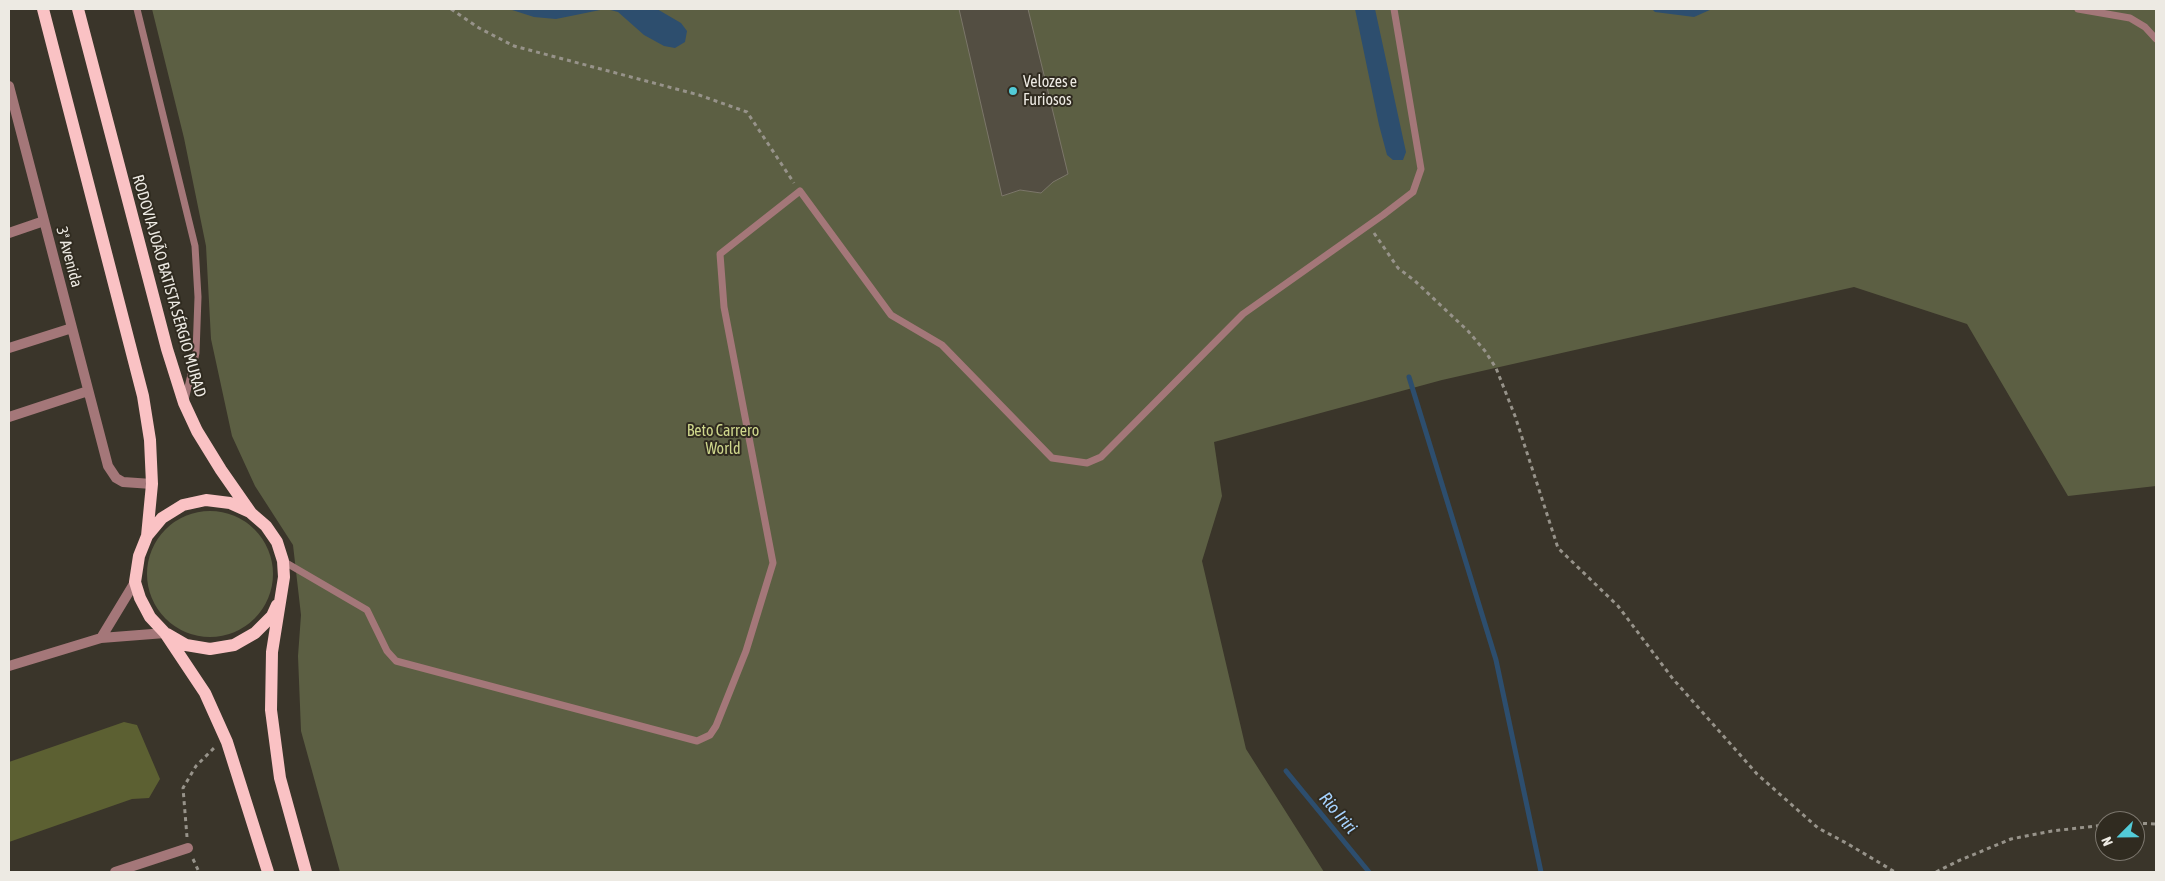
<!DOCTYPE html>
<html>
<head>
<meta charset="utf-8">
<style>
	body { margin:0 }
	#map { position:relative; width:2165px; height:881px; overflow:hidden; background:#3a352a; font-family:"Asap Condensed",sans-serif }
	canvas { display:block }
	.frame { position:absolute; inset:0; border:10px solid #edeae3; pointer-events:none }
	.north { position:absolute; left:2095px; top:811px; width:50px; height:50px; box-sizing:border-box; background:#302b20; border:1px solid #7c776e; border-radius:50%; rotate:247deg; font-size:14px; font-weight:700; line-height:20px; text-align:center; color:#edeae3 }
	.north::after { content:''; display:block; margin:auto; width:18px; height:22px; background:#52cbd8; clip-path:polygon(50% 0,100% 100%,50% 72%,0 100%) }
</style>
</head>
<body>
<div id="map">
<canvas width="2165" height="881"></canvas>
<div class="frame"></div>
<div class="north">N</div>
</div>
<script>
const ctx = document.querySelector('canvas').getContext('2d');
ctx.lineJoin = 'round';
function fill(path, color) { ctx.fillStyle = color; ctx.fill(path, 'evenodd'); }
const toPath = rows => new Path2D(rows.map(r => 'M' + r).join(''));
function stroke(path, color, width, dash) { ctx.strokeStyle = color; ctx.lineWidth = width; ctx.lineCap = dash ? 'butt' : 'round'; ctx.setLineDash(dash || []); ctx.stroke(path); }
function drawText(font, color, halo, rows, align = 'center') {
  ctx.font = font + ' "Asap Condensed",sans-serif'; ctx.lineWidth = 4; ctx.setLineDash([]); ctx.textBaseline = 'middle'; ctx.strokeStyle = halo; ctx.fillStyle = color; for (const [text, x, y, turn = 0] of rows) {
    ctx.save(); ctx.translate(x, y); ctx.rotate((+turn || 0) * Math.PI / 180); ctx.textAlign = isNaN(turn) ? turn : align; if (halo) ctx.strokeText(text, 0, 0); ctx.fillText(text, 0, 0); ctx.restore();
  }
}
fill(toPath([
	[152,9,2156,9,2156,486,2068,496,1967,324,1854,287,1442,380,1214,442,1222,496,1202,561,1246,749,1324,872,340,872,301,731,298,656,301,615,293,545,255,486,232,436,211,339,206,246,184,138],
	'147 574a63 63 0 1 1 126 0a63 63 0 1 1-126 0Z'
]), '#5c5f43');
fill(toPath([
	[124,722,137,725,160,779,149,798,132,799,9,842,9,762]
]), '#5c6032');
fill(toPath([
	[509,9,605,9,556,19,534,17],
	[607,9,657,9,681,23,687,31,685,42,675,48,664,46,644,35,618,12],
	[1355,9,1375,9,1406,152,1403,160,1393,160,1387,155,1379,125],
	[1652,9,1712,9,1694,17,1655,12]
]), '#2d4e6e');
stroke(toPath([
	[1409,377,1496,660,1541,872],
	[1286,771,1369,872]
]), '#2d4e6e', 5);
const building = toPath([
	[959,9,1028,9,1068,174,1053,182,1041,193,1020,190,1002,196,959,9]
]);
fill(building, '#534e42');
stroke(building, '#7b7669', 1);
stroke(toPath([
	[451,9,479,28,514,46,699,95,747,112,794,183],
	[1374,233,1398,268,1415,281,1468,331,1485,351,1496,368,1515,416,1558,548,1618,606,1673,679,1757,774,1818,828,1848,844,1895,872],
	[2135,823,2156,824],
	[187,837,183,788,196,766,215,747],
	[193,859,199,872],
	[1936,872,1958,861,2011,839,2052,831,2105,825]
]), '#97938a', 3, [4, 4]);
stroke(toPath([
	[137,9,195,246,198,297,196,353,185,400],
	[2078,9,2130,18,2145,27,2156,39],
	[283,561,367,610,387,651,396,661,697,741,710,735,716,726,746,651,773,563,724,307,720,254,800,191,891,315,942,345,1052,458,1087,463,1101,457,1243,314,1383,215,1413,192,1421,169,1394,9]
]), '#a47779', 7);
stroke(toPath([
	[9,86,108,466,116,478,123,482,152,484],
	[9,233,44,221],
	[9,348,72,328],
	[9,417,88,391],
	[101,638,135,582],
	[9,666,101,638,165,633],
	[115,872,188,848]
]), '#a47779', 10);
stroke(toPath([
	[43,9,143,396,150,440,152,484,147,536,139,556,135,582,140,598,150,617,165,633,205,693,227,742,268,872],
	[78,9,167,349,184,403,197,431,221,470,251,513,266,526,277,542,283,561,284,577,272,652,271,710,280,778,306,872],
	[147,536,162,518,183,505,206,500,230,503,250,512],
	[167,634,186,645,210,649,234,645,255,633,272,616,277,605]
]), '#fac2c4', 12);
for (const [x, y, r, color] of [
	[1013,91,5,"#52cbd8"]
]) { const dot = new Path2D(); dot.arc(x, y, r, 0, 2 * Math.PI); ctx.fillStyle = color; ctx.fill(dot); stroke(dot, '#302b20', 2); }
drawText('16px', '#edeae3', '#302b20', [
	["Velozes e",1023,82],
	["Furiosos",1023,100]
], 'left');
drawText('16px', '#edeae3', '#302b20', [
	["3ª Avenida",69,257,75],
	["RODOVIA JOÃO BATISTA SÉRGIO MURAD",169,286,74]
]);
drawText('16px', '#cfd78c', '#302b20', [
	["Beto Carrero",723,431],
	["World",723,449]
]);
drawText('italic 18px', '#a6d2fe', '#302b20', [
	["Rio Iriri",1338,813,50]
]);
</script>
</body>
</html>
